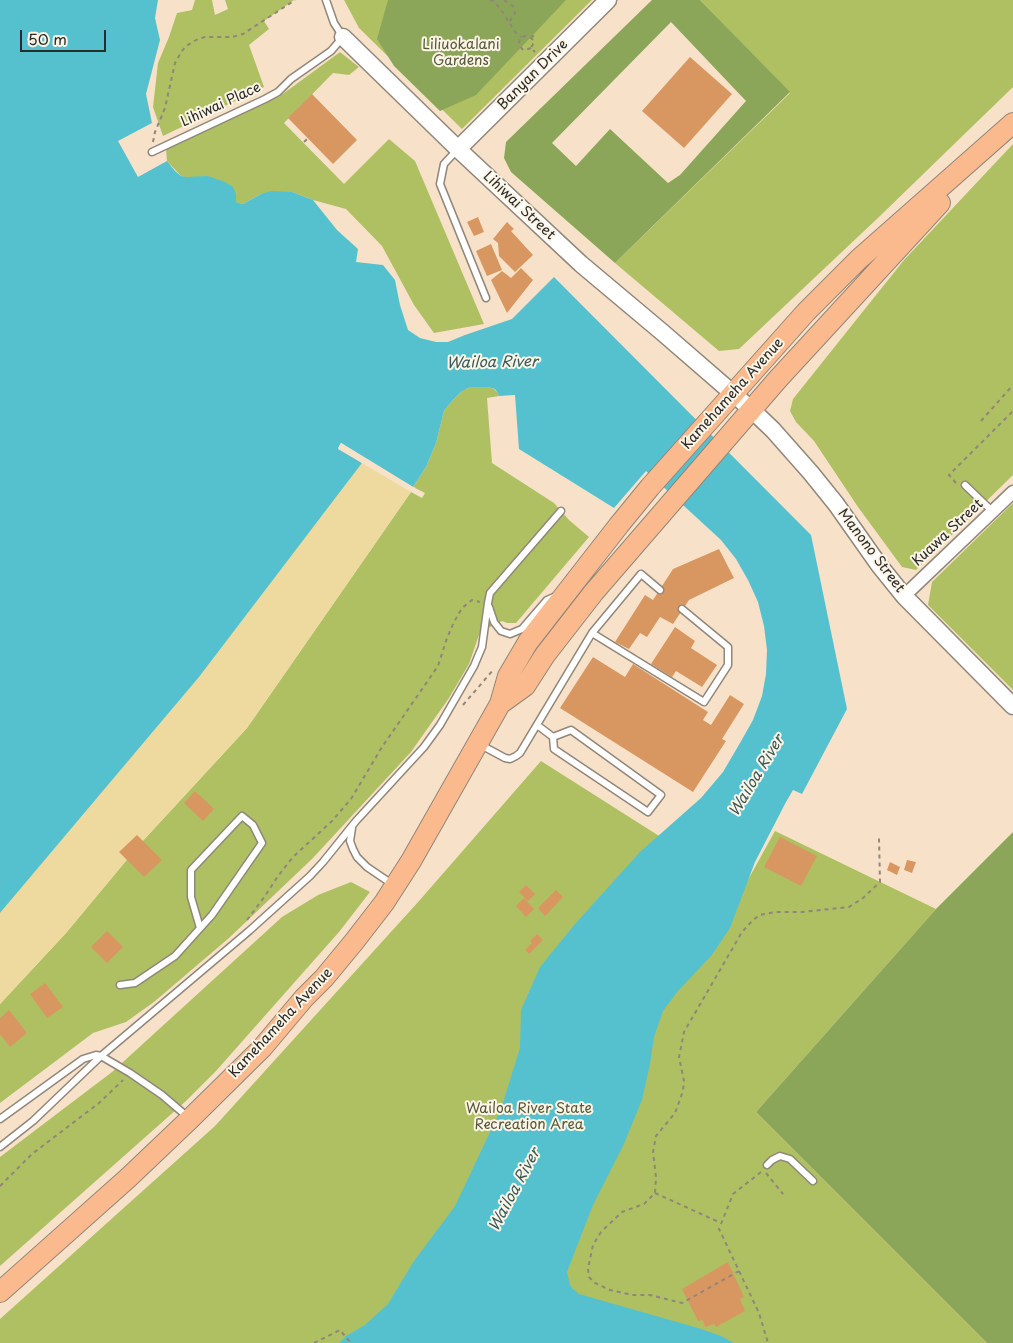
<!DOCTYPE html>
<html>
<head>
<meta charset="utf-8">
<style>
	body { margin:0 }
	#map { position:relative; width:1013px; height:1343px; overflow:hidden; background:#f7e2c9; font-family:"Playpen Sans",sans-serif }
	canvas { display:block }
	.scale { position:absolute; left:20px; top:30px; width:86px; height:22px; box-sizing:border-box; border:2px solid #2b2b2b; border-top:0; padding-left:6px; font-size:15px; line-height:18px; white-space:nowrap; color:#2b2b2b; -webkit-text-stroke:4px #fcf5e5; paint-order:stroke }
</style>
</head>
<body>
<div id="map">
<canvas width="1013" height="1343"></canvas>
<div class="scale">50 m</div>
</div>
<script>
const ctx = document.querySelector('canvas').getContext('2d');
ctx.lineJoin = 'round';
function fill(path, color) { ctx.fillStyle = color; ctx.fill(path, 'evenodd'); }
const toPath = rows => new Path2D(rows.map(r => 'M' + r).join(''));
function stroke(path, color, width, dash) { ctx.strokeStyle = color; ctx.lineWidth = width; ctx.lineCap = dash ? 'butt' : 'round'; ctx.setLineDash(dash || []); ctx.stroke(path); }
function drawText(font, color, halo, rows, align = 'center') {
  ctx.font = font + ' "Playpen Sans",sans-serif'; ctx.lineWidth = 4; ctx.setLineDash([]); ctx.textBaseline = 'middle'; ctx.strokeStyle = halo; ctx.fillStyle = color; for (const [text, x, y, turn = 0] of rows) {
    ctx.save(); ctx.translate(x, y); ctx.rotate((+turn || 0) * Math.PI / 180); ctx.textAlign = isNaN(turn) ? turn : align; if (halo) ctx.strokeText(text, 0, 0); ctx.fillText(text, 0, 0); ctx.restore();
  }
}
fill(toPath([
	[195,0,212,0,215,15,228,9,225,0,294,0,264,21,269,29,249,45,264,87,163,136,153,107,158,63,169,37,177,13,192,10],
	[344,0,592,0,462,129,359,28],
	[700,0,1013,0,1013,87,880,216,739,349,719,351,615,263,790,93],
	[340,52,359,67,349,75,333,73,284,123,344,184,389,139,415,161,484,324,434,333,414,305,382,246,346,209,313,200,292,192,261,194,243,204,236,202,236,194,181,176,167,161,166,149,280,96],
	[1013,144,1013,475,916,570,902,567,858,507,814,441,796,422,790,411,793,399,904,260],
	[470,387,488,387,494,389,497,392,499,396,487,398,492,463,554,503,569,520,589,537,516,623,507,623,502,621,480,632,469,664,449,698,411,752,313,858,229,938,154,1002,126,1022,93,1033,0,1103,0,1004,66,933,140,844,247,728,411,492,422,498,425,493,413,487,426,467,436,443,444,411,452,401,461,392],
	[1013,503,1013,690,928,605,932,582],
	[541,761,656,834,744,887,775,831,936,909,756,1112,987,1343,0,1343,0,1319,215,1126,419,901],
	[351,882,370,892,339,932,216,1071,186,1101,0,1266,0,1157,112,1072,282,917,318,895]
]), '#afc063');
fill(toPath([
	[388,0,566,0,476,95,440,111,394,66,377,39],
	[652,0,700,0,790,92,615,263,511,172,504,158,506,142],
	[671,22,746,101,680,175,668,183,610,129,576,166,552,143],
	[1013,832,1013,1343,987,1343,756,1112,936,909]
]), '#8ba659');
fill(toPath([
	[362,463,411,492,247,728,140,844,66,933,0,1004,0,913,199,677]
]), '#eeda9e');
fill(toPath([
	[0,0,158,0,155,18,160,40,146,94,152,123,118,141,138,177,167,161,175,171,181,176,187,177,208,176,225,182,233,187,236,194,236,202,243,204,261,194,271,191,292,192,313,200,337,230,358,249,356,262,383,265,395,280,400,305,408,330,420,338,436,342,448,342,465,335,512,319,554,277,811,535,847,709,802,794,793,790,786,802,755,862,730,928,711,956,677,992,663,1011,654,1037,650,1064,642,1100,623,1146,593,1205,567,1272,570,1285,572,1288,579,1294,698,1328,721,1336,734,1343,339,1343,346,1336,365,1325,388,1304,414,1261,455,1206,501,1109,520,1048,521,1010,540,967,575,924,640,852,701,798,723,772,740,743,753,720,762,696,766,674,767,650,764,626,758,602,748,580,736,559,721,540,646,471,614,508,519,449,515,395,499,396,497,392,495,389,488,387,470,387,461,392,452,401,444,411,436,443,426,467,413,487,341,443,338,449,362,463,199,677,0,913]
]), '#55c1cf');
fill(toPath([
	[341,443,413,487,416,488,412,489,342,447,341,448,363,462,364,465,362,463,338,448]
]), '#f7e2c9');
fill(toPath([
	[690,57,732,94,684,148,642,111],
	[312,94,357,140,333,164,288,118],
	[478,217,484,232,474,236,467,222],
	[507,222,514,229,511,231,533,255,515,272,499,256,498,243,493,239],
	[491,244,502,270,487,276,476,251],
	[521,268,533,280,507,313,491,280,502,271,511,278],
	[719,549,734,578,689,600,673,624,660,617,647,637,640,633,629,649,615,642,645,595,653,600,673,569],
	[675,627,695,641,691,648,717,665,702,687,676,671,672,677,651,664],
	[593,657,625,677,633,664,708,712,703,720,711,725,730,695,744,704,722,739,726,741,693,792,560,708],
	[195,791,214,809,203,821,184,803],
	[137,835,162,860,144,877,119,852],
	[780,837,817,856,801,886,764,867],
	[907,860,916,862,912,873,904,870],
	[890,862,900,867,897,875,887,870],
	[526,885,535,894,528,901,519,892],
	[556,890,563,897,545,916,538,908],
	[524,898,534,909,526,917,516,906],
	[107,931,123,947,107,963,91,947],
	[537,934,543,940,529,954,525,950,532,943,530,941],
	[45,983,63,1007,47,1018,30,994],
	[9,1010,27,1033,10,1047,0,1034,0,1018],
	[728,1262,744,1297,740,1299,745,1311,716,1327,714,1324,705,1327,703,1320,698,1321,682,1289]
]), '#d89761');
const service = toPath([
	[457,150,444,164,440,184,486,298],
	[152,152,265,99,278,92,291,79,331,51,343,37,334,23,326,0],
	[965,485,993,512],
	[489,607,494,622,501,631,510,634,522,629,547,600,556,596],
	[592,633,704,702,728,665,728,647,682,609],
	[537,725,553,737,554,749,648,812,661,795,571,730,553,737],
	[479,744,505,758,510,759,516,756,520,753,592,633,641,574,660,590],
	[352,828,350,841,353,849,357,857,367,867,392,884],
	[120,985,135,983,175,956,212,915,262,843,253,825,242,816,191,870,191,897,200,928],
	[0,1119,83,1059,96,1055,101,1056,130,1073,162,1095,189,1118],
	[0,1147,33,1121,101,1056,249,931,310,876,323,862,356,821,424,747,440,725,474,666,482,647,488,603,490,593,561,511],
	[767,1165,772,1160,780,1156,790,1159,813,1181]
]);
const minor = toPath([
	[904,596,1013,492]
]);
const tertiary = toPath([
	[343,37,458,149,581,264,662,332,752,410,773,430,811,473,836,504,879,565,904,596,1013,706],
	[458,149,608,0]
]);
const primary = toPath([
	[500,704,525,686,545,655,594,592,778,379,940,203],
	[0,1292,128,1178,190,1119,262,1048,304,998,324,978,353,943,384,903,411,861,500,704,508,676,528,642,619,525,650,487,806,312,859,259,1013,123]
]);
stroke(service, '#91867a', 9);
stroke(minor, '#91867a', 15);
stroke(tertiary, '#91867a', 19);
stroke(primary, '#91867a', 22);
stroke(toPath([
	[490,0,494,1,502,11,516,33,521,37],
	[504,0,513,6,515,14,509,22],
	[531,38,535,34],
	[531,48,525,50,522,49,520,46,519,42,521,37,525,36,531,38,534,41,533,44,531,48,535,52],
	[153,142,155,132,165,108,175,63,182,51,186,46,198,39,205,37,232,37,243,34,295,0],
	[304,142,310,136],
	[981,421,1013,385],
	[956,483,949,475,1013,411],
	[463,705,494,669],
	[247,920,265,896,278,876,293,857,332,821,351,799,382,747,438,666,447,638,454,622,462,608,472,600,480,602],
	[761,1172,733,1194,719,1229,759,1313,768,1343],
	[766,1173,783,1194],
	[0,1186,32,1154,99,1103,123,1080],
	[655,1193,721,1223],
	[739,1271,682,1303,650,1295,633,1295,610,1290,595,1283,589,1277,588,1269,593,1245,601,1232,622,1212,644,1204,655,1193,656,1177,653,1152,656,1136,675,1113,683,1091,684,1081,679,1057,684,1032,742,932,753,920,760,915,775,912,802,912,849,907,863,898,880,882,879,838],
	[314,1343,340,1330,351,1343]
]), '#91867a', 2, [4, 4]);
stroke(service, '#fff', 6);
stroke(minor, '#fff', 12);
stroke(tertiary, '#fff', 16);
stroke(primary, '#fbba8d', 20);
drawText('14px', '#53583c', '#fcf5e5', [
	["Liliuokalani",461,45],
	["Gardens",461,61],
	["Wailoa River State",529,1109],
	["Recreation Area",529,1125]
]);
drawText('14px', '#2b2b2b', '#fcf5e5', [
	["Banyan Drive",533,75,-45],
	["Lihiwai Place",221,105,-25],
	["Lihiwai Street",519,206,43],
	["Kamehameha Avenue",733,394,-48],
	["Kuawa Street",948,533,-43],
	["Manono Street",871,551,53],
	["Kamehameha Avenue",281,1023,-47]
]);
drawText('italic 15px', '#38585c', '#fcf5e5', [
	["Wailoa River",492,363,-1],
	["Wailoa River",757,776,-59],
	["Wailoa River",515,1190,-62]
]);
</script>
</body>
</html>
